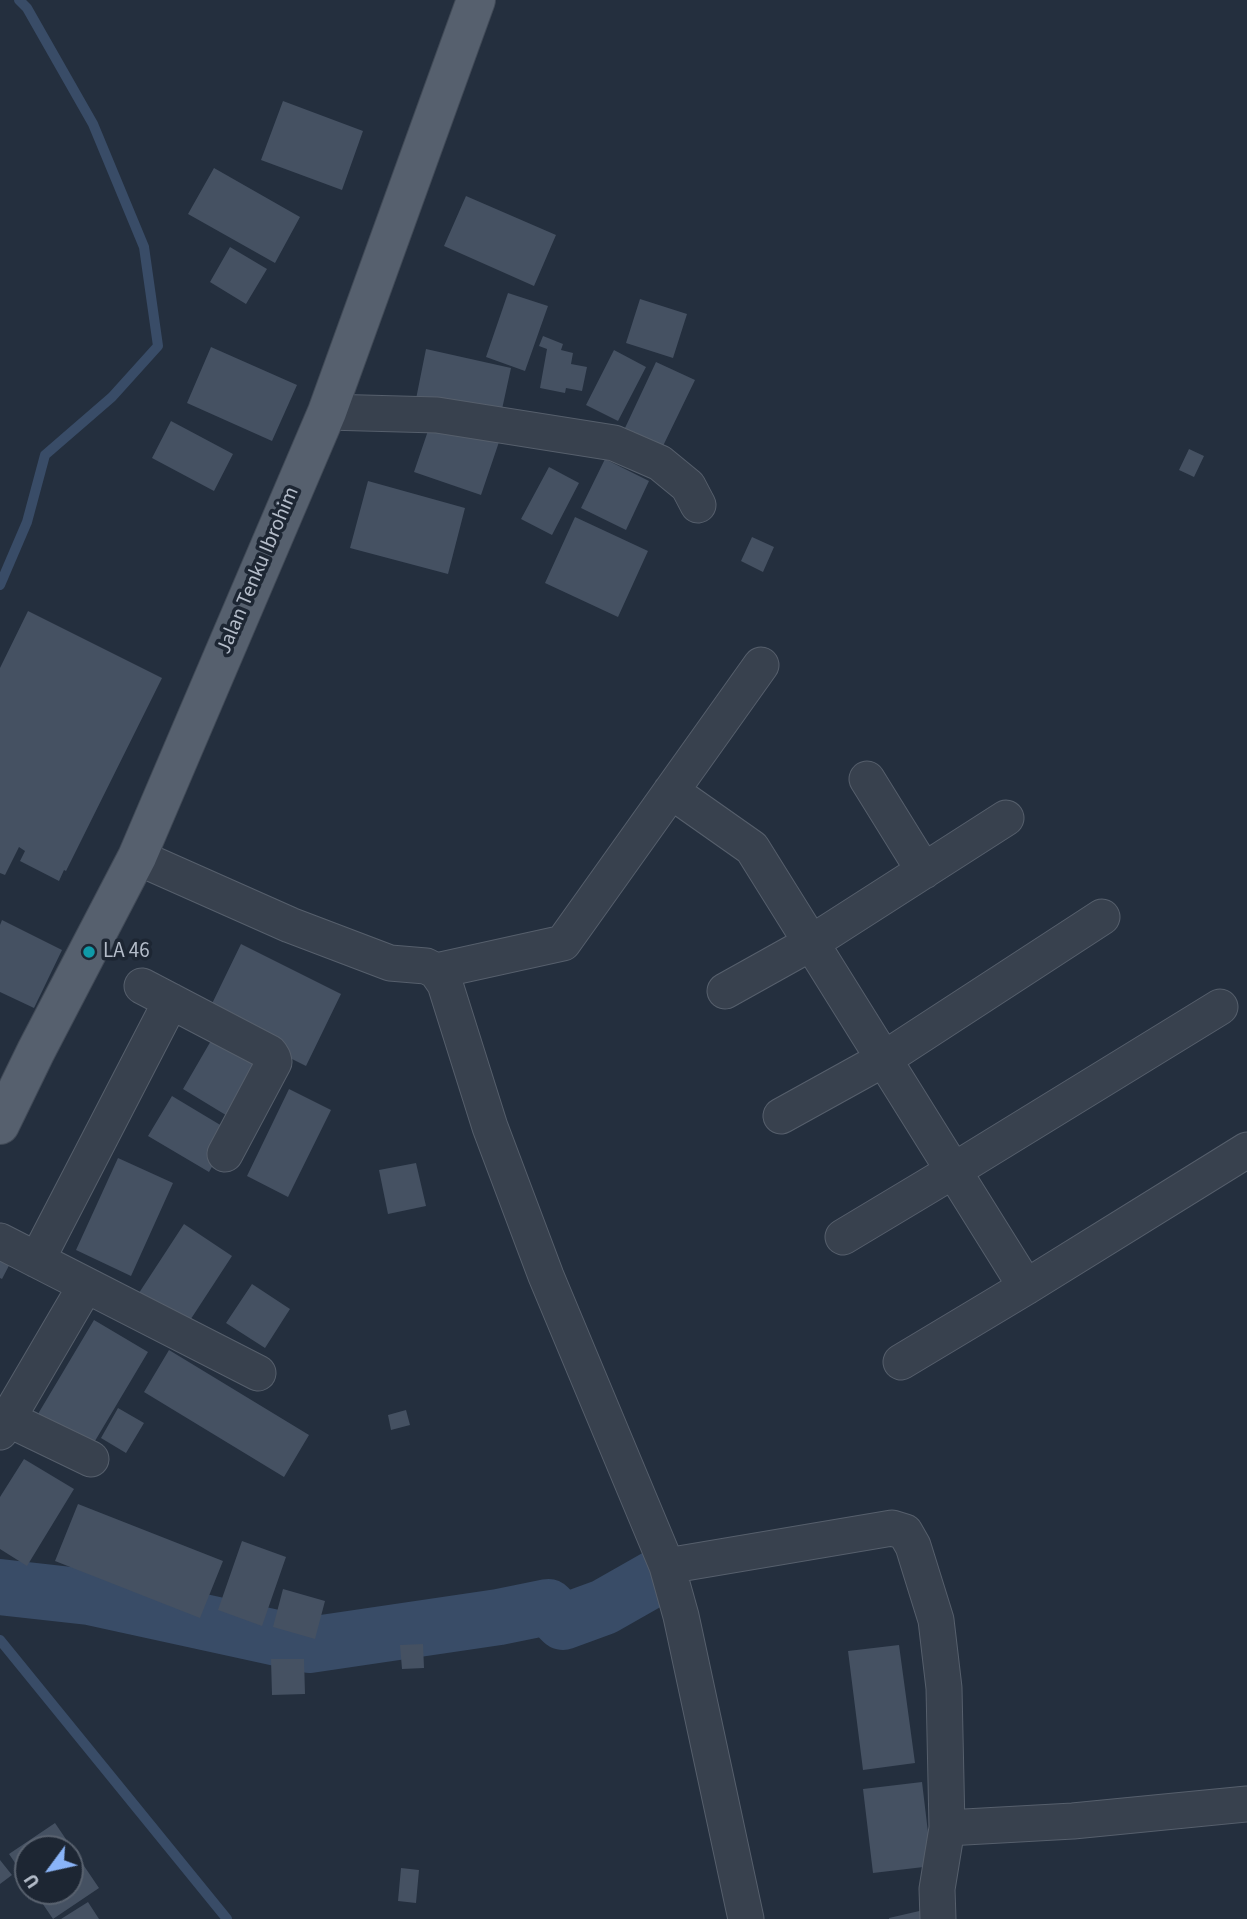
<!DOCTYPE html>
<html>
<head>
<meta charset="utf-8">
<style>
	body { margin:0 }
	#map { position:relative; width:1247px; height:1919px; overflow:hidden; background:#242f3e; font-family:"Source Sans 3",sans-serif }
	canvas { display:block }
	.north { position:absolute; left:14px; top:1835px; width:70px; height:70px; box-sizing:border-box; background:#1d2633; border:2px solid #59626f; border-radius:50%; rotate:237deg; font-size:19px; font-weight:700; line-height:28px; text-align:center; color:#b4bcc9 }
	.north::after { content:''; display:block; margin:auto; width:24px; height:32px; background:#8ab4f8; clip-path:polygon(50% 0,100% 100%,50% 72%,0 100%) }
</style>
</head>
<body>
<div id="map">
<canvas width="1247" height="1919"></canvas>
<div class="north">U</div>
</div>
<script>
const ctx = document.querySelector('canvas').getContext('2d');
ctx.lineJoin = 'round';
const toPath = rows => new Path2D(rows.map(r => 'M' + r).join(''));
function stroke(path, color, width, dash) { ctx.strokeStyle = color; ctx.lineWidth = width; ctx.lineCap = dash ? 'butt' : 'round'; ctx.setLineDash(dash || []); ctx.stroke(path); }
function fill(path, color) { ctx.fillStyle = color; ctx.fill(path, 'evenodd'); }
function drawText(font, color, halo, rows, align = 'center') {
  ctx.font = font + ' "Source Sans 3",sans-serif'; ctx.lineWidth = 7; ctx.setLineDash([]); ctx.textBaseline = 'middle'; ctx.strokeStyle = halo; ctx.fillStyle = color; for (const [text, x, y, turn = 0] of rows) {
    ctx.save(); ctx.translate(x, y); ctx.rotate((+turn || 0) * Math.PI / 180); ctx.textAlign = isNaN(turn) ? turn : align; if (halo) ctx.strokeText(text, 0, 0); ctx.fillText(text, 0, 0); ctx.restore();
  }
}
stroke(toPath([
	[0,585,27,522,45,455,112,397,158,346,144,247,93,124,27,8,19,0],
	[0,1640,227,1919]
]), '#394c67', 10);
stroke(toPath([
	[0,1587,89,1597,309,1645,499,1617,548,1607,563,1622,604,1607,655,1578]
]), '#394c67', 56);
fill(toPath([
	[283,101,363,131,342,190,261,160],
	[214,168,300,217,275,263,188,214],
	[466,196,556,235,534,286,444,246],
	[230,247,267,269,246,304,210,282],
	[508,293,548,306,525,371,486,357],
	[640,299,687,314,673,358,626,343],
	[543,336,563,344,561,350,573,353,571,364,587,367,582,391,566,388,565,393,540,388,547,349,539,346],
	[211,347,297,385,272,441,187,403],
	[426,349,511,368,499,423,415,404],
	[614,350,646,367,618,421,586,405],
	[656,362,695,380,663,446,625,428],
	[432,419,499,442,481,495,414,472],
	[171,421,233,454,214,491,152,458],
	[1189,449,1204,456,1194,477,1179,470],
	[605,459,649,481,626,530,581,508],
	[549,467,579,483,552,535,521,519],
	[368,481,465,508,448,574,350,548],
	[575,517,648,551,618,617,545,583],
	[752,537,774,547,763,572,741,561],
	[28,611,162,678,66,871,64,870,59,881,20,861,25,851,19,847,5,875,0,873,0,668],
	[2,920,62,950,34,1008,0,992,0,925],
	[241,944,341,994,306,1066,206,1016],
	[212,1039,263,1070,234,1120,183,1089],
	[289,1089,331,1110,288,1197,247,1176],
	[172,1096,232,1132,209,1172,148,1136],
	[118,1158,173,1183,131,1276,76,1250],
	[416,1163,426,1206,388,1214,379,1170],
	[184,1224,232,1256,185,1328,137,1296],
	[0,1244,16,1252,2,1279,0,1278],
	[252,1284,290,1309,265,1348,226,1323],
	[94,1320,148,1352,89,1451,35,1419],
	[169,1350,309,1435,284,1477,144,1392],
	[118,1408,144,1423,126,1453,101,1438],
	[406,1410,410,1425,391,1430,388,1415],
	[24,1459,74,1489,27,1566,0,1549,0,1497],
	[78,1504,223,1561,200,1618,55,1561],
	[242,1541,286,1557,262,1626,218,1610],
	[283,1589,325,1601,315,1639,273,1627],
	[423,1644,424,1668,402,1669,400,1645],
	[899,1645,915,1763,863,1770,848,1651],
	[271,1659,304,1659,305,1694,272,1695],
	[922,1782,932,1866,873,1873,863,1789],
	[55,1823,99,1888,53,1919,34,1891,70,1891,70,1849,28,1849,28,1882,9,1854],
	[0,1860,12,1875,0,1884],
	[401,1868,419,1870,416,1903,398,1901],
	[88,1902,99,1919,61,1919],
	[928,1909,930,1919,889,1919,889,1918]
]), '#455162');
const street = toPath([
	[327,412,437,415,614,443,660,463,688,486,698,505],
	[867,779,924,871],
	[671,791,752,848,1026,1287],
	[137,857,290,925,390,963,426,966,436,971,445,984,490,1127,546,1276,667,1566,892,1528,905,1532,913,1546,936,1620,944,1688,947,1828,937,1889,938,1919],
	[436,971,563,943,761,665],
	[142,986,270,1053,273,1058,274,1062,225,1154],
	[725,991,811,943,1006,818],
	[781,1116,884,1059,1102,917],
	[843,1237,953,1171,1220,1007],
	[0,1241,258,1373],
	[37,1260,171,1001],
	[901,1362,1026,1287,1247,1150],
	[8,1419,91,1459],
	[0,1432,86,1285],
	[667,1566,681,1616,746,1919],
	[947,1828,1073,1821,1247,1804]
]);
const primary = toPath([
	[0,1125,36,1051,137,857,327,412,476,0]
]);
stroke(street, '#565f6c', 37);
stroke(primary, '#414a57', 40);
stroke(street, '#38414e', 35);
stroke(primary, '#56606e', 38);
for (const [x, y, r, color] of [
	[89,952,7,"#0f9aa8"]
]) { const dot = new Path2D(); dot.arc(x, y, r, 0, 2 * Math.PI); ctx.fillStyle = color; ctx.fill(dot); stroke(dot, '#1d2633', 2.5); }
drawText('21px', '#b4bcc9', '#1d2633', [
	["Jalan Tenku Ibrohim",259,571,-67]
]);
drawText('21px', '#b4bcc9', '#1d2633', [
	["LA 46",103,952]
], 'left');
</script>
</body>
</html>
